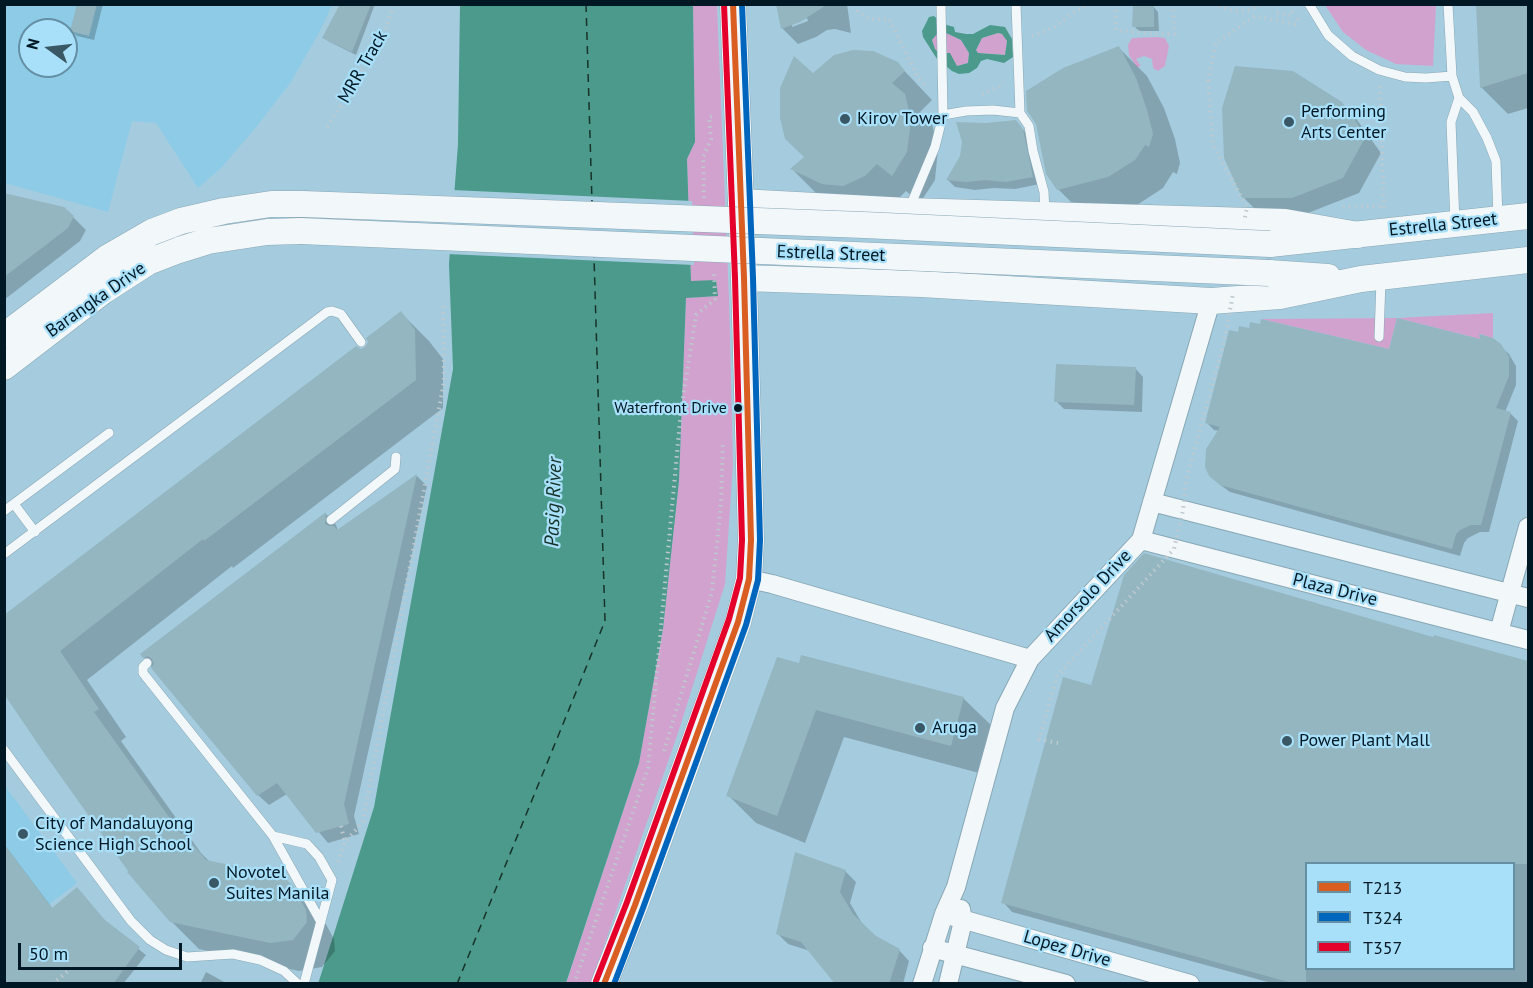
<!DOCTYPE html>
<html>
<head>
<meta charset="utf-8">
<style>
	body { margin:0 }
	#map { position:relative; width:1533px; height:988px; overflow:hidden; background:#a5ccde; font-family:"PT Sans",sans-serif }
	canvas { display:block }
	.frame { position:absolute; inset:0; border:6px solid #001824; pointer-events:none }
	.legend { position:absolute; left:1305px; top:862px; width:210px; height:108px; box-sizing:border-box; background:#a8e0fa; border:2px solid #6590a4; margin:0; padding:8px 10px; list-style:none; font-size:18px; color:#001824 }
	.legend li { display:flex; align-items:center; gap:12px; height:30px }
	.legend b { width:30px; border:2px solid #6590a4 }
	.north { position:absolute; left:18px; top:18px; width:60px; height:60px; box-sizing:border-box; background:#a8e0fa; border:2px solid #6590a4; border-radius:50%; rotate:285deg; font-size:16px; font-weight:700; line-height:24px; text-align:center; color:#001824 }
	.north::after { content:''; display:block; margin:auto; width:21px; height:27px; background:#3a5765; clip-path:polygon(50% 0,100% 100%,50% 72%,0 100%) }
	.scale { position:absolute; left:18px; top:943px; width:164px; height:27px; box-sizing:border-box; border:3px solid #001824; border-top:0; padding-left:8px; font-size:18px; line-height:21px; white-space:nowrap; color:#001824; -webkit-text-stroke:4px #a8e0fa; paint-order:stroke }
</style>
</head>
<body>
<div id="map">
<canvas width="1533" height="988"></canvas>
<div class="frame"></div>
<ul class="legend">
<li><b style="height:8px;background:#da5d22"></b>T213</li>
<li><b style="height:8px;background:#0065bd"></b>T324</li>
<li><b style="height:8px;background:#e4002b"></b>T357</li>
</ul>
<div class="north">N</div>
<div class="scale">50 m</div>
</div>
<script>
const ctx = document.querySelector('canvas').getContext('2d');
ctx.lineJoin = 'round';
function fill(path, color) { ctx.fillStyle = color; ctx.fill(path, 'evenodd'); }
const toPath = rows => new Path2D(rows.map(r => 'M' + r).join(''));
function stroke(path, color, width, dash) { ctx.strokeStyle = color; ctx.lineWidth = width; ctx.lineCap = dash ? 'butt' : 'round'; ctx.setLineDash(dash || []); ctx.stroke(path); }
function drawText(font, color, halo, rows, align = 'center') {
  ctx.font = font + ' "PT Sans",sans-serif'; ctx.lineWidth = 4.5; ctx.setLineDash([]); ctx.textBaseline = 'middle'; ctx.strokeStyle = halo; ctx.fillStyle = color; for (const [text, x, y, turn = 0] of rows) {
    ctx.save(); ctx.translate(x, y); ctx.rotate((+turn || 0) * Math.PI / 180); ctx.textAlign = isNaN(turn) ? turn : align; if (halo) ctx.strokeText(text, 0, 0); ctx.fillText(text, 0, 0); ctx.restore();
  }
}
fill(toPath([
	[4,5,332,5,320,31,291,82,253,131,221,168,198,188,156,123,132,121,108,212,5,183],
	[30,30,66,30,66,66,30,66],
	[5,786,77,883,5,938]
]), '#8dcbe7');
fill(toPath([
	[693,5,717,5,729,298,733,464,725,584,678,733,591,983,566,984,639,763,663,629,679,481,686,298,717,296,691,281,687,159,695,142],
	[1325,5,1436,5,1433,66,1396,64,1366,50,1343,32],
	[944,32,961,40,969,53,968,63,957,66,952,57,939,53,935,49,932,40,936,34],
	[998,33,1002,34,1007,41,1005,55,978,53,976,50,982,38],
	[1156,37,1165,38,1169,46,1165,66,1158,71,1153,68,1152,59,1144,56,1136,59,1141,66,1137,67,1129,55,1128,45,1132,38],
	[1493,313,1493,338,1480,334,1480,339,1397,318,1389,349,1261,319,1397,318]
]), '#d2a2ce');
fill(toPath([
	[460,5,693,5,695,142,687,159,691,281,716,280,718,296,686,298,679,481,663,629,639,763,566,983,318,984,374,807,453,369,449,264,458,144],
	[934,16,943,24,954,27,955,32,966,34,973,34,990,25,1005,27,1012,39,1013,57,1004,63,987,59,981,61,977,68,969,73,959,74,952,71,937,59,923,37,922,31,929,17],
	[944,32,961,40,969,53,968,63,957,66,950,53,939,53,935,49,932,40,937,34],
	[998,33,1002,34,1007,41,1005,55,978,53,976,50,982,38]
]), '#4b9a8b');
fill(toPath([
	[452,190,692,201,694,265,447,254]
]), '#a5ccde');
fill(toPath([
	[79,4,103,4,94,40,77,36,71,31],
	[343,4,375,4,356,55,328,41,324,37],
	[779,4,847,4,851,33,835,29,827,30,816,37,798,44,783,29],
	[807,18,808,21,792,27,792,24],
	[1477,4,1528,4,1528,108,1508,114,1481,87],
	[1153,6,1158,12,1159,31,1139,31,1134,26],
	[1119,48,1147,76,1164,108,1175,139,1180,163,1177,174,1173,172,1163,188,1137,205,1086,217,1058,189],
	[897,63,932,100,920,112,932,124,938,149,935,180,920,203,906,191,893,204,820,197,792,169,805,158,813,76],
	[1341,104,1357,120,1381,153,1359,193,1308,213,1259,213,1243,197],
	[1016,121,1030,138,1040,184,1015,189,994,188,975,190,955,187,948,180,962,156,986,124],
	[4,194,73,217,86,230,80,241,4,300],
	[401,313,429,341,443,359,443,408,233,568,232,566,87,680,126,737,121,741,201,853,210,862,292,887,321,915,334,939,335,951,322,967,299,971,199,949,171,921,4,693],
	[1500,346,1509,354,1516,366,1516,385,1505,412,1510,413,1518,421,1489,532,1480,532,1468,538,1464,543,1460,556,1230,492,1219,484,1219,431,1214,430,1206,422,1390,351],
	[1135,368,1143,377,1142,412,1064,409,1056,401],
	[417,476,427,486,354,816,359,834,328,843,287,794,269,805,258,795,142,655,326,514,336,525,338,531],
	[1435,637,1528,662,1528,984,1275,984,1012,912,1003,902,1092,687,1434,639],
	[1306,864,1514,864,1514,968,1306,968],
	[800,665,963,698,992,726,979,773,844,737,805,843,756,823,728,795],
	[4,844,53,909,107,924,146,955,123,984,4,984],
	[845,871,856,882,850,903,863,925,875,937,899,950,909,961,903,984,833,984,834,980,810,951,788,944,777,933],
	[206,972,228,984,200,984]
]), '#0003');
stroke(toPath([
	[586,4,592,202],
	[457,984,605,621,594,257]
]), '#173329', 1.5, [8, 6]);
fill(toPath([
	[77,4,97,4,89,36,70,31],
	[340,4,371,4,352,52,322,38],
	[776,4,828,4,800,22,781,29],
	[1476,4,1528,4,1528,73,1480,88],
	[1133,5,1154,5,1154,27,1132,27],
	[1119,46,1136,78,1147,110,1153,134,1149,147,1145,145,1135,160,1108,177,1057,190,1046,174,1036,124,1027,111,1026,91,1063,68],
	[853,50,873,51,898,62,905,71,892,83,905,94,911,120,907,152,892,176,877,164,865,176,843,186,822,184,790,169,804,157,785,139,780,118,780,88,794,56,813,73,834,55],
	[1235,66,1293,71,1342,102,1366,136,1343,178,1292,198,1242,198,1224,158,1222,108],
	[1016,120,1023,129,1033,177,1006,182,985,180,966,182,946,180,960,156,962,142,956,122,986,123],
	[4,193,64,207,74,216,68,228,4,277],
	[401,311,415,330,416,380,204,541,203,539,60,651,99,709,94,712,181,834,183,833,206,860,283,876,293,886,306,910,307,922,293,940,270,943,170,922,127,872,128,871,44,753,4,694,4,615,356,346,361,349,365,347,368,342,366,338],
	[1397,318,1480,339,1479,334,1493,338,1501,344,1509,357,1509,376,1496,408,1511,412,1481,525,1471,525,1460,530,1456,534,1452,549,1220,485,1209,476,1205,467,1206,449,1220,427,1205,423,1229,330,1238,332,1239,326,1249,328,1250,322,1260,324,1261,319,1389,349],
	[1056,364,1136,367,1134,405,1054,402],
	[417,474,344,804,349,824,316,833,277,783,257,796,151,668,154,664,152,659,148,656,143,658,140,654,326,512,325,524,329,526,334,526,337,530],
	[1144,553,1433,637,1434,635,1528,661,1528,864,1306,864,1306,984,1296,984,1001,903,1063,677,1091,685,1124,575],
	[801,655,964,697,951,746,816,710,777,816,726,796,777,657,799,663],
	[4,844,52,908,77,887,105,920,140,947,113,984,4,984],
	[795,852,846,870,840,892,853,914,876,936,900,949,889,984,835,984,801,942,776,934]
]), '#94b6c1');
const service = toPath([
	[1016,4,1020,113,1029,126,1033,151,1044,192,1045,212],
	[1309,4,1328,35,1352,56,1379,70,1405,77,1426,78,1452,76],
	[1448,4,1452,76,1459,98,1473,112,1487,138,1496,161,1498,218],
	[943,115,966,111,993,110,1020,113],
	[909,209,935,147,943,115,941,4],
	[1455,223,1451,122,1459,98],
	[1379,337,1381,280],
	[14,504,35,532],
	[4,511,109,433],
	[331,520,395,469,396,457],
	[4,554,327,312,332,311,341,314,361,342],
	[147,663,143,667,143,673,273,836,321,922],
	[4,750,131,921,150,940,166,950,187,957,233,954,260,960,284,971,298,984],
	[273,836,307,844,319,857,332,880,304,984],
	[305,892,328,893]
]);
const minor = toPath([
	[1152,502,1528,598],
	[1141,540,1528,640],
	[749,579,772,584,1030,659],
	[1499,632,1528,527],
	[944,914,1190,984],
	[932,948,1066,984],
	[922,984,944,914,956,887,1005,708,1030,659,1141,540,1211,301],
	[948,984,963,921,961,909]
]);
const secondary = toPath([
	[741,202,908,211,1285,222,1358,235],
	[1270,244,1528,216],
	[1269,273,1328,277],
	[744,278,921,284,1211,301,1280,296,1361,279,1528,260],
	[4,336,107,258,152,232,181,221,224,211,271,204,303,204],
	[4,367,103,291,148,262,179,250,208,241,267,232,301,231],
	[604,984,635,905,738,622,749,579,751,540,744,278,733,4]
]);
stroke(service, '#87a7b5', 10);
stroke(minor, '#87a7b5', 20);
stroke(secondary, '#87a7b5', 27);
stroke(toPath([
	[857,4,858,11,868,19,889,19,919,79,928,87],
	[1115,4,1116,30,1154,34,1175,34,1173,12,1175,4],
	[1213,4,1234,11,1250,10,1262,4],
	[1277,13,1292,15,1293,9],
	[1032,36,1057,26,1071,14,1088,4],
	[1208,81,1216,43,1255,16,1295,24,1300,16],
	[1380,86,1384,210],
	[982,94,999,87,1003,82],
	[327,127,345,99,386,28,394,4],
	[704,198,703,157,711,139,709,117,714,116],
	[1343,207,1384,206],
	[664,751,712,592,721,504,723,442],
	[341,826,345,842],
	[338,862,345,842,363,822,444,381,443,305],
	[52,984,74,966],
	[574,984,648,768,681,410,696,315,715,299,714,270]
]), '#bdc9cf', 4, [1.5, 4.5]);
stroke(service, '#f2f7fa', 9);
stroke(minor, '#f2f7fa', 18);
stroke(secondary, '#f2f7fa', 26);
const secondaryBridge = toPath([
	[303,204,864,225,1270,244],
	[301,231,1269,273]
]);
stroke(secondaryBridge, '#87a7b5', 27, []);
stroke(toPath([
	[1208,81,1213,145,1247,207,1244,222],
	[1058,743,1039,739,1057,676,1174,549,1183,510,1186,481,1224,342,1233,294]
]), '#bdc9cf', 4, [1.5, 4.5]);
stroke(secondaryBridge, '#f2f7fa', 26);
stroke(toPath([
	[604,984,635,905,738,622,749,579,751,540,744,278,733,4]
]), '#da5d22', 6);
stroke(toPath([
	[614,984,643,908,746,625,758,580,760,540,753,278,742,4]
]), '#0065bd', 6);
stroke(toPath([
	[596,981,627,902,729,619,740,578,742,540,735,278,724,4]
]), '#e4002b', 6);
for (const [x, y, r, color] of [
	[845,119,6,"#3a5765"],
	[1289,122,6,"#3a5765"],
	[738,408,5,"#001824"],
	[920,728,6,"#3a5765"],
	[1287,741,6,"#3a5765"],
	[23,834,6,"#3a5765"],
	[214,883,6,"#3a5765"]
]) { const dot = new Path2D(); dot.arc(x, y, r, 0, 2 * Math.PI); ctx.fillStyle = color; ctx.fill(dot); stroke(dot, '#a8e0fa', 2); }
drawText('16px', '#001824', '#a8e0fa', [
	["Waterfront Drive",727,408]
], 'right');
drawText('18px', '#001824', '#a8e0fa', [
	["MRR Track",363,67,-60],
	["Estrella Street",1443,225,-6],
	["Estrella Street",831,254,2],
	["Barangka Drive",96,300,-35],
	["Plaza Drive",1335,590,14],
	["Amorsolo Drive",1088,596,-47],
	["Lopez Drive",1067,949,16]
]);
drawText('18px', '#001824', '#a8e0fa', [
	["Performing",1301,112],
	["Arts Center",1301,133],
	["Kirov Tower",857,119],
	["Aruga",932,728],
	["Power Plant Mall",1299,741],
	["City of Mandaluyong",35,824],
	["Science High School",35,845],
	["Novotel",226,873],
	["Suites Manila",226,894]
], 'left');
drawText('italic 20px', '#173329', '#a8e0fa', [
	["Pasig River",554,502,-88]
]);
</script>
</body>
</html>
